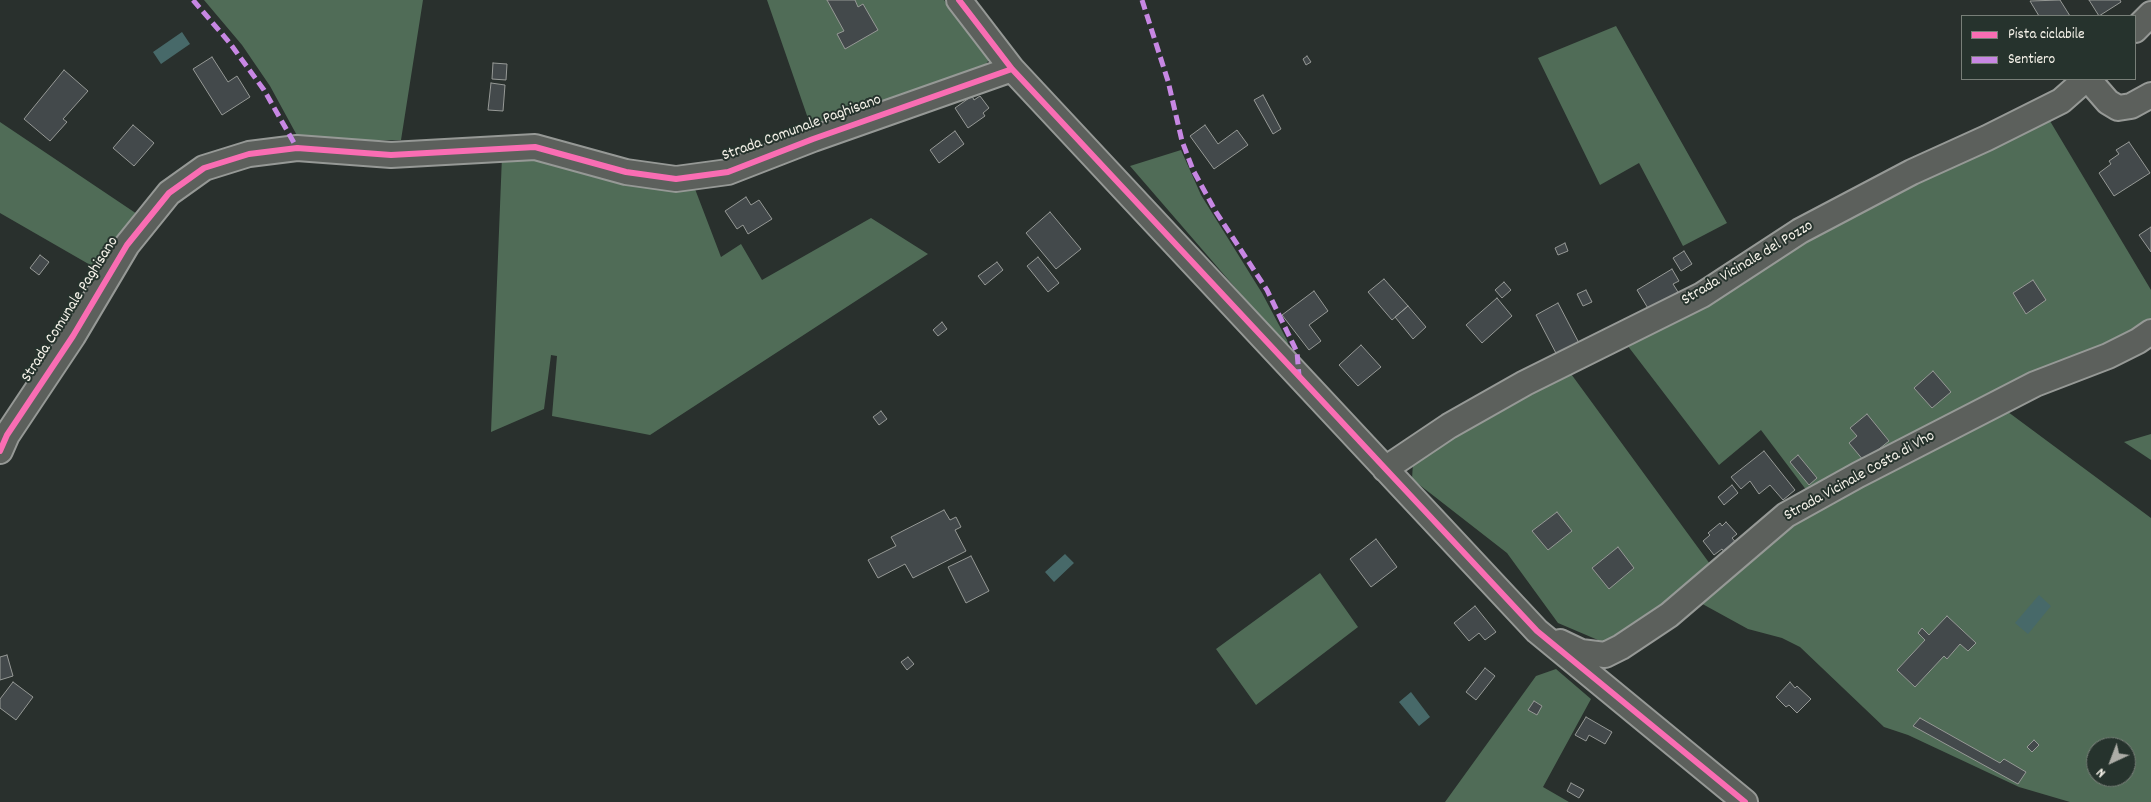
<!DOCTYPE html>
<html>
<head>
<meta charset="utf-8">
<style>
	body { margin:0 }
	#map { position:relative; width:2151px; height:802px; overflow:hidden; background:#29302d; font-family:Dekko,sans-serif }
	canvas { display:block }
	.legend { position:absolute; left:1961px; top:15px; width:175px; height:65px; box-sizing:border-box; background:#26332d; border:1px solid #787f78; margin:0; padding:6px 9px; list-style:none; font-size:15px; color:#f4f1e8 }
	.legend li { display:flex; align-items:center; gap:10px; height:25px }
	.legend b { width:25px; border:1px solid #787f78 }
	.north { position:absolute; left:2086px; top:737px; width:50px; height:50px; box-sizing:border-box; background:#26332d; border:1px solid #787f78; border-radius:50%; rotate:223deg; font-size:14px; font-weight:700; line-height:20px; text-align:center; color:#f4f1e8 }
	.north::after { content:''; display:block; margin:auto; width:18px; height:22px; background:#adada7; clip-path:polygon(50% 0,100% 100%,50% 72%,0 100%) }
</style>
</head>
<body>
<div id="map">
<canvas width="2151" height="802"></canvas>
<ul class="legend">
<li><b style="height:6px;background:#f96db3"></b>Pista ciclabile</li>
<li><b style="height:6px;background:#c787e3"></b>Sentiero</li>
</ul>
<div class="north">N</div>
</div>
<script>
const ctx = document.querySelector('canvas').getContext('2d');
ctx.lineJoin = 'round';
function fill(path, color) { ctx.fillStyle = color; ctx.fill(path, 'evenodd'); }
const toPath = rows => new Path2D(rows.map(r => 'M' + r).join(''));
function stroke(path, color, width, dash) { ctx.strokeStyle = color; ctx.lineWidth = width; ctx.lineCap = dash ? 'butt' : 'round'; ctx.setLineDash(dash || []); ctx.stroke(path); }
function drawText(font, color, halo, rows, align = 'center') {
  ctx.font = font + ' Dekko,sans-serif'; ctx.lineWidth = 4; ctx.setLineDash([]); ctx.textBaseline = 'middle'; ctx.strokeStyle = halo; ctx.fillStyle = color; for (const [text, x, y, turn = 0] of rows) {
    ctx.save(); ctx.translate(x, y); ctx.rotate((+turn || 0) * Math.PI / 180); ctx.textAlign = isNaN(turn) ? turn : align; if (halo) ctx.strokeText(text, 0, 0); ctx.fillText(text, 0, 0); ctx.restore();
  }
}
fill(toPath([
	[204,0,423,0,401,140,300,141,270,86,242,45],
	[767,0,944,0,989,60,982,69,812,130],
	[1616,26,1727,223,1683,246,1639,163,1600,185,1538,58],
	[2047,116,2151,290,2151,326,1810,495,1761,430,1719,465,1624,341,1791,242],
	[0,122,137,214,99,270,0,213],
	[1181,150,1201,195,1262,293,1287,340,1290,351,1130,166],
	[502,156,532,156,624,183,648,187,695,189,721,257,741,244,762,280,871,218,928,254,650,435,552,416,557,356,551,355,544,409,491,432],
	[1566,367,1710,564,1658,610,1616,640,1605,643,1558,623,1507,553,1412,479,1413,463,1418,453],
	[2004,409,2151,518,2151,802,2070,802,2019,787,1908,735,1884,727,1800,647,1782,638,1748,629,1697,601,1807,509],
	[2096,747,2126,747,2126,777,2096,777],
	[2151,434,2151,460,2124,442],
	[1320,573,1358,627,1256,705,1216,649],
	[1556,669,1591,699,1543,787,1569,802,1445,802,1536,676]
]), '#506c57');
fill(toPath([
	[182,32,190,44,161,64,153,52],
	[1065,554,1074,563,1054,582,1045,572],
	[2039,595,2051,606,2028,634,2015,623],
	[1411,692,1430,717,1419,726,1399,702]
]), '#476969');
const building = toPath([
	[827,0,855,0,858,7,863,4,878,30,845,49,837,34,844,31,827,0],
	[2060,0,2070,16,2039,16,2030,1,2060,0],
	[2089,0,2120,0,2121,2,2099,16,2089,0],
	[1307,56,1311,62,1306,65,1303,59,1307,56],
	[212,57,228,82,237,76,250,97,222,115,193,69,212,57],
	[493,63,507,64,506,80,492,79,493,63],
	[64,70,88,91,63,119,67,122,50,141,24,119,64,70],
	[491,83,505,85,503,111,488,110,491,83],
	[1263,95,1281,129,1273,134,1254,100,1263,95],
	[972,96,974,100,980,96,989,108,983,113,985,116,968,128,955,108,972,96],
	[133,125,154,143,134,166,113,148,133,125],
	[1205,125,1218,144,1237,130,1248,145,1214,169,1190,136,1205,125],
	[955,131,964,144,939,163,930,150,955,131],
	[2129,142,2150,173,2114,196,2099,173,2111,164,2109,161,2119,154,2116,150,2129,142],
	[746,197,751,205,759,200,772,219,748,234,743,225,737,229,725,211,746,197],
	[1050,212,1081,249,1056,269,1026,233,1050,212],
	[2151,227,2151,252,2139,235,2151,227],
	[1565,243,1568,251,1558,255,1555,248,1565,243],
	[1684,251,1692,264,1681,271,1673,258,1684,251],
	[40,255,49,262,39,275,30,268,40,255],
	[1038,257,1059,283,1048,292,1027,266,1038,257],
	[997,262,1003,270,985,285,978,276,997,262],
	[1672,269,1679,281,1673,284,1678,292,1672,296,1676,302,1649,310,1637,290,1672,269],
	[1384,279,1408,306,1392,320,1368,292,1384,279],
	[2033,280,2046,300,2026,314,2013,293,2033,280],
	[1504,282,1511,290,1502,298,1495,290,1504,282],
	[1586,290,1592,302,1583,306,1577,294,1586,290],
	[1314,291,1328,311,1309,325,1321,341,1309,350,1282,315,1314,291],
	[1497,298,1512,316,1482,343,1466,325,1497,298],
	[1558,303,1580,345,1558,357,1536,315,1558,303],
	[1408,306,1426,327,1413,339,1395,317,1408,306],
	[942,322,947,329,938,336,933,330,942,322],
	[1361,345,1381,367,1358,386,1339,365,1361,345],
	[1933,371,1951,392,1932,408,1914,388,1933,371],
	[881,411,887,419,879,425,873,417,881,411],
	[1867,414,1889,441,1864,461,1849,443,1857,436,1850,428,1867,414],
	[1764,451,1795,490,1783,500,1770,485,1759,494,1750,481,1741,489,1731,477,1764,451],
	[1798,455,1817,478,1809,485,1790,462,1798,455],
	[1732,485,1738,493,1724,505,1718,497,1732,485],
	[944,510,950,520,956,517,961,527,955,530,966,551,913,578,905,564,878,578,868,560,896,546,891,537,944,510],
	[1557,512,1572,531,1548,550,1532,531,1557,512],
	[1726,522,1737,534,1732,538,1739,546,1727,556,1722,549,1714,555,1703,541,1710,535,1708,533,1720,523,1722,526,1726,522],
	[1376,539,1397,567,1371,587,1350,559,1376,539],
	[1618,547,1634,568,1609,589,1592,568,1618,547],
	[971,556,989,591,966,603,948,567,971,556],
	[1475,606,1496,632,1485,640,1479,633,1469,641,1454,623,1475,606],
	[1947,616,1976,643,1968,651,1960,644,1947,659,1944,656,1915,687,1897,670,1925,640,1918,633,1922,628,1929,635,1947,616],
	[7,655,13,676,0,680,0,657,7,655],
	[908,657,914,664,907,670,901,662,908,657],
	[1485,668,1495,676,1476,700,1466,692,1485,668],
	[13,682,33,697,16,720,0,708,0,699,13,682],
	[1790,682,1795,688,1797,686,1811,699,1797,713,1789,705,1786,707,1776,697,1790,682],
	[1534,701,1542,706,1537,715,1528,710,1534,701],
	[1586,717,1612,732,1605,744,1589,735,1586,741,1575,735,1586,717],
	[1920,718,2000,763,2004,759,2026,772,2018,784,1913,726,1920,718],
	[2034,740,2039,745,2032,752,2027,747,2034,740],
	[1571,783,1584,790,1579,798,1567,791,1571,783]
]);
fill(building, '#43494b');
stroke(building, '#969996', 1);
const minor = toPath([
	[959,0,1012,69,1537,631,1745,802],
	[2135,30,2151,14],
	[2088,79,2108,102,2118,108,2131,106,2151,95],
	[0,451,7,435,73,336,127,245,169,193,204,168,249,154,297,148,391,155,535,147,626,172,676,179,728,172,813,139,1012,69],
	[1385,469,1449,426,1525,383,1702,295,1800,231,1912,172,1987,138,2061,101,2086,79],
	[1560,642,1581,652,1605,655,1621,647,1669,615,1786,515,1858,475,2035,384,2108,356,2138,341,2151,332]
]);
stroke(minor, '#969996', 28);
stroke(minor, '#5c605c', 24);
stroke(toPath([
	[193,0,229,42,264,90,297,148],
	[1142,0,1168,81,1182,141,1193,170,1216,212,1267,290,1297,352,1299,376]
]), '#c787e3', 5, [10, 5]);
stroke(toPath([
	[959,0,1012,69,1537,631,1745,802],
	[0,451,7,435,73,336,127,245,169,193,204,168,249,154,297,148,391,155,535,147,626,172,676,179,728,172,813,139,1012,69]
]), '#f96db3', 6);
drawText('16px', '#f4f1e8', '#26332d', [
	["Strada Comunale Paghisano",802,129,-20],
	["Strada Vicinale del Pozzo",1748,264,-31],
	["Strada Comunale Paghisano",71,310,-58],
	["Strada Vicinale Costa di Vho",1860,477,-29]
]);
</script>
</body>
</html>
